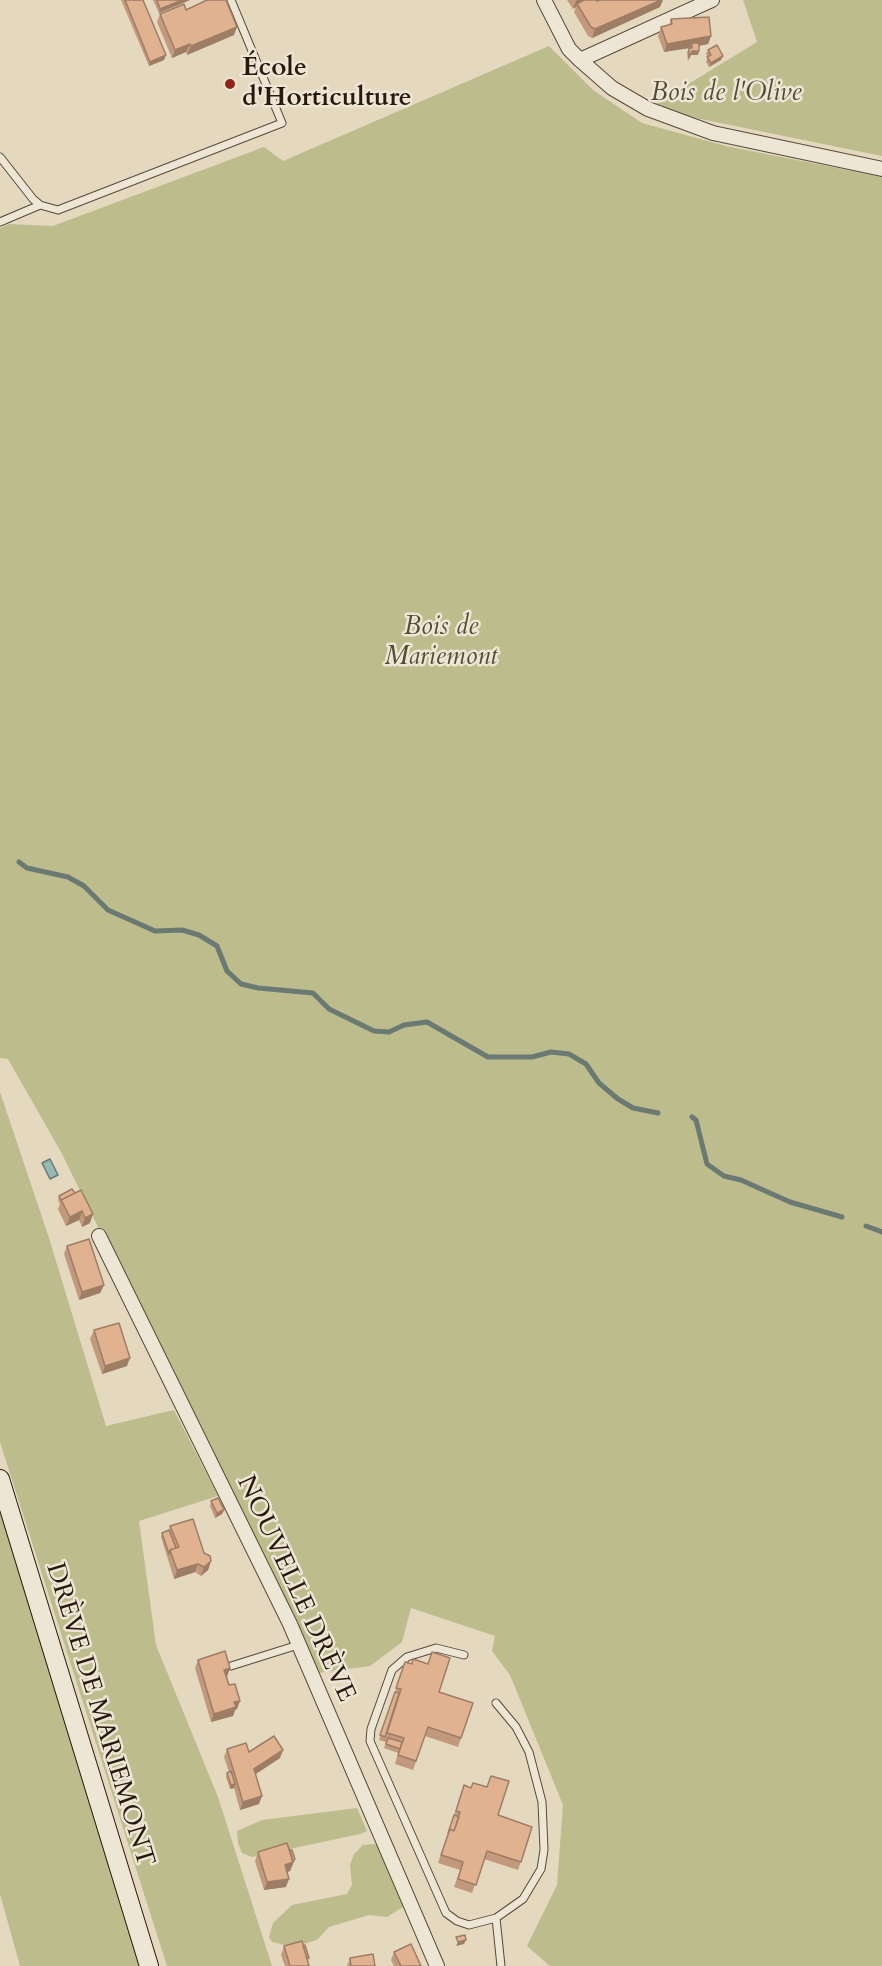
<!DOCTYPE html>
<html>
<head>
<meta charset="utf-8">
<style>
	body { margin:0 }
	canvas { display:block; background:#e4d8bf }
</style>
</head>
<body>
<canvas width="882" height="1966"></canvas>
<script>
const ctx = document.querySelector('canvas').getContext('2d');
ctx.lineJoin = 'round';
function fill(path, color) { ctx.fillStyle = color; ctx.fill(path, 'evenodd'); }
const toPath = rows => new Path2D(rows.map(r => 'M' + r).join(''));
function stroke(path, color, width, dash) { ctx.strokeStyle = color; ctx.lineWidth = width; ctx.lineCap = dash ? 'butt' : 'round'; ctx.setLineDash(dash || []); ctx.stroke(path); }
function drawText(font, color, halo, rows, align = 'center') {
  ctx.font = font + ' Cardo,serif'; ctx.lineWidth = 5; ctx.setLineDash([]); ctx.textBaseline = 'middle'; ctx.strokeStyle = halo; ctx.fillStyle = color; for (const [text, x, y, turn = 0] of rows) {
    ctx.save(); ctx.translate(x, y); ctx.rotate((+turn || 0) * Math.PI / 180); ctx.textAlign = isNaN(turn) ? turn : align; if (halo) ctx.strokeText(text, 0, 0); ctx.fillText(text, 0, 0); ctx.restore();
  }
}
fill(toPath([
	[743,0,882,0,882,156,696,118,654,105,757,42],
	[549,46,593,90,642,123,726,146,882,177,882,1966,550,1966,527,1946,557,1885,563,1805,510,1675,492,1651,495,1636,411,1608,402,1642,370,1666,318,1673,61,1152,8,1059,0,1058,0,228,9,224,53,226,264,147,283,161],
	[0,1092,49,1238,106,1426,174,1410,218,1496,139,1521,156,1645,218,1797,272,1966,167,1966,0,1442],
	[0,1479,149,1966,20,1966,0,1894],
	[357,1808,367,1831,360,1834,252,1857,242,1853,238,1843,237,1831,262,1820],
	[375,1844,383,1850,406,1903,403,1907,387,1917,369,1915,329,1927,317,1940,293,1947,272,1942,269,1937,273,1923,292,1905,347,1894,352,1885,350,1865,354,1854,363,1845]
]), '#bcbc8c');
const water = toPath([
	[50,1159,58,1175,50,1179,42,1163,50,1159]
]);
fill(water, '#96b9b6');
stroke(water, '#6a7972', 1.5);
stroke(toPath([
	[19,862,27,868,68,877,84,886,108,910,155,931,182,930,199,935,217,946,227,971,241,984,258,988,313,993,329,1009,374,1031,389,1032,404,1025,427,1022,488,1057,532,1057,551,1052,569,1054,586,1064,599,1083,618,1099,633,1108,658,1113],
	[692,1117,696,1120,707,1164,724,1176,741,1180,790,1202,842,1217],
	[866,1226,882,1232]
]), '#6a7972', 5);
const lane = toPath([
	[0,157,33,199,40,205,58,210,282,123,231,0],
	[0,222,40,205],
	[464,1655,436,1648,407,1657,399,1664,392,1670,371,1729,370,1741,446,1913,457,1921,469,1925,496,1918,523,1899,541,1869,544,1850,542,1802,529,1752,516,1727,496,1703],
	[231,1666,298,1645],
	[496,1918,501,1966]
]);
const street = toPath([
	[544,0,569,49,580,60,612,88,648,109,713,133,882,169],
	[580,60,712,0],
	[99,1236,290,1624,437,1966]
]);
const secondary = toPath([
	[0,1479,149,1966]
]);
stroke(lane, '#58493a', 9);
stroke(street, '#58493a', 16);
stroke(secondary, '#29190d', 20);
stroke(lane, '#ede6d5', 7);
stroke(street, '#ede6d5', 14);
stroke(secondary, '#ede6d5', 18);
fill(toPath([
	[121,0,143,0,164,60,149,66],
	[153,0,190,0,159,13],
	[567,0,596,0,597,1,660,7,592,38,588,36,574,12,576,7,573,9],
	[186,10,234,35,187,55,186,52,172,58,157,22,160,14],
	[671,19,711,36,708,44,699,46,698,55,690,55,688,62,687,52,689,48,664,52,658,36,661,27,669,25],
	[708,50,721,60,709,67,706,62,708,57,706,54],
	[72,1189,90,1223,82,1227,79,1220,66,1226,58,1209,60,1204,58,1200,59,1196],
	[67,1246,104,1285,100,1293,79,1300,64,1254],
	[94,1330,127,1366,102,1374,90,1339],
	[211,1501,224,1510,222,1514,215,1518,210,1506],
	[170,1526,204,1553,211,1561,208,1570,201,1576,195,1572,174,1579,161,1537,162,1533,169,1530],
	[198,1660,227,1677,237,1709,235,1710,233,1716,211,1722,195,1668],
	[405,1662,439,1692,473,1703,458,1747,425,1736,413,1770,395,1764,398,1753,384,1748,386,1742,379,1740],
	[227,1749,280,1758,256,1774,259,1804,240,1810,234,1788,230,1789,226,1777,227,1773,229,1772,224,1757],
	[464,1785,498,1815,532,1827,518,1870,484,1859,472,1893,454,1887,460,1870,438,1863],
	[290,1850,295,1859,290,1871,287,1872,286,1887,264,1890,255,1861,258,1852],
	[303,1945,309,1958,308,1961,309,1966,285,1966,281,1955,284,1946],
	[394,1952,421,1966,394,1966,391,1960],
	[350,1958,351,1966,347,1966]
]), '#c2997c');
fill(toPath([
	[182,0,190,0,159,13,160,9],
	[577,0,589,0,577,4,576,7,573,9,576,1],
	[661,0,663,0,660,7,592,38,595,29],
	[237,27,234,35,187,55,191,46],
	[711,36,708,44,692,47,692,43,690,48,664,52,667,44],
	[190,44,186,52,172,58,175,50],
	[692,51,699,51,698,55,690,55],
	[166,55,164,60,149,66,150,62],
	[723,56,721,60,709,67,711,63],
	[82,1211,79,1220,66,1226,70,1217],
	[93,1214,90,1223,82,1227,85,1218],
	[104,1285,100,1293,79,1300,82,1292],
	[130,1358,127,1366,102,1374,105,1366],
	[224,1510,222,1514,215,1518,217,1513],
	[211,1561,208,1570,201,1576,204,1567],
	[198,1564,195,1572,174,1579,177,1570],
	[230,1668,227,1677,221,1679,224,1670],
	[240,1701,237,1709,235,1710,233,1716,211,1722,214,1714,234,1702],
	[283,1750,280,1758,251,1777,254,1769],
	[235,1784,234,1788,230,1789,231,1785],
	[262,1796,259,1804,240,1810,243,1802],
	[295,1859,290,1871,282,1874,285,1865],
	[289,1879,286,1887,264,1890,267,1882],
	[466,1940,464,1944,456,1946,458,1942]
]), '#9e7d65');
const building = toPath([
	[125,0,143,0,166,55,150,62,125,0],
	[157,0,182,0,160,9,157,0],
	[207,0,226,0,237,27,191,46,190,44,175,50,160,14,184,4,186,10,207,0],
	[584,0,596,0,597,1,600,0,661,0,595,29,591,27,577,4,584,0],
	[709,17,711,36,667,44,661,27,672,24,671,19,709,17],
	[692,43,699,43,699,51,692,51,689,58,689,48,692,48,692,43],
	[717,45,723,56,711,63,707,57,711,55,708,50,717,45],
	[72,1189,75,1193,61,1200,59,1196,72,1189],
	[81,1190,93,1214,85,1218,82,1211,70,1217,61,1200,81,1190],
	[89,1239,104,1285,82,1292,67,1246,89,1239],
	[119,1323,130,1358,105,1366,94,1330,119,1323],
	[218,1498,224,1510,217,1513,211,1501,218,1498],
	[193,1519,204,1553,210,1556,211,1561,204,1567,198,1564,177,1570,170,1550,179,1547,170,1526,193,1519],
	[169,1530,176,1548,170,1550,169,1554,162,1533,169,1530],
	[225,1651,230,1668,224,1670,229,1685,235,1684,240,1701,234,1702,236,1707,214,1714,198,1660,225,1651],
	[432,1652,450,1658,439,1692,473,1703,461,1738,428,1727,416,1761,398,1755,404,1738,387,1733,401,1689,396,1688,405,1662,412,1664,413,1659,428,1664,432,1652],
	[395,1692,399,1693,385,1737,380,1735,395,1692],
	[274,1736,283,1750,254,1769,262,1796,243,1802,227,1749,246,1743,249,1752,274,1736],
	[388,1738,402,1742,400,1749,386,1744,388,1738],
	[231,1771,235,1784,231,1785,227,1773,231,1771],
	[491,1776,509,1781,498,1815,532,1827,521,1862,487,1851,476,1885,458,1879,463,1862,441,1855,450,1829,454,1831,460,1812,456,1811,464,1785,471,1788,473,1783,487,1787,491,1776],
	[454,1815,459,1817,454,1831,450,1829,448,1833,454,1815],
	[287,1843,293,1862,285,1865,289,1879,267,1882,258,1852,287,1843],
	[290,1850,292,1850,295,1859,293,1861,290,1850],
	[465,1935,466,1940,458,1942,456,1937,465,1935],
	[302,1941,309,1966,290,1966,284,1946,302,1941],
	[411,1944,421,1966,401,1966,394,1952,411,1944],
	[305,1945,309,1958,307,1958,303,1946,305,1945],
	[373,1954,375,1966,351,1966,350,1958,373,1954]
]);
fill(building, '#e1b290');
stroke(building, '#9e7d65', 1.5);
for (const [x, y, r, color] of [
	[230,84,6,"#8f2418"]
]) { const dot = new Path2D(); dot.arc(x, y, r, 0, 2 * Math.PI); ctx.fillStyle = color; ctx.fill(dot); stroke(dot, '#ede6d5', 2); }
drawText('bold 26px', '#29190d', '#ede6d5', [
	["École",242,69],
	["d'Horticulture",242,99]
], 'left');
drawText('italic 26px', '#554a33', '#ede6d5', [
	["Bois de l'Olive",726,94],
	["Bois de",441,628],
	["Mariemont",441,658]
]);
drawText('26px', '#29190d', '#ede6d5', [
	["NOUVELLE DRÈVE",295,1589,65],
	["DRÈVE DE MARIEMONT",99,1715,73]
]);
</script>
</body>
</html>
